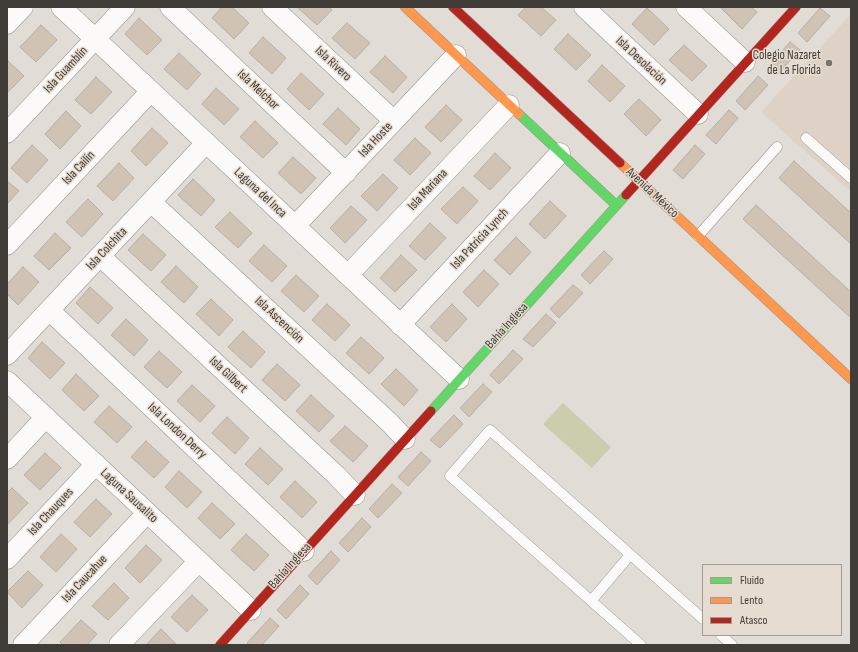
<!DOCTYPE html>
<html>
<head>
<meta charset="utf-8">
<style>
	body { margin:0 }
	#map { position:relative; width:858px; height:652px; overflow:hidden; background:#e2dcd6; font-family:"Sofia Sans Condensed",sans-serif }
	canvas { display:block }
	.frame { position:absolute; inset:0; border:8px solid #403c37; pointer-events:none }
	.legend { position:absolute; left:702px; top:564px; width:140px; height:72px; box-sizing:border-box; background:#e7dcd1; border:1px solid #a49c93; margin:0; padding:5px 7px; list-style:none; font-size:12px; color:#403c37 }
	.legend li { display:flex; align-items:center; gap:8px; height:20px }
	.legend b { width:20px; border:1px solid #a49c93 }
</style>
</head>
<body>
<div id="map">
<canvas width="858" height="652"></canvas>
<div class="frame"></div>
<ul class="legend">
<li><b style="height:5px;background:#63d668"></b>Fluido</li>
<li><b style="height:5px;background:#ff974d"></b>Lento</li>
<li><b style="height:5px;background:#b3261e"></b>Atasco</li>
</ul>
</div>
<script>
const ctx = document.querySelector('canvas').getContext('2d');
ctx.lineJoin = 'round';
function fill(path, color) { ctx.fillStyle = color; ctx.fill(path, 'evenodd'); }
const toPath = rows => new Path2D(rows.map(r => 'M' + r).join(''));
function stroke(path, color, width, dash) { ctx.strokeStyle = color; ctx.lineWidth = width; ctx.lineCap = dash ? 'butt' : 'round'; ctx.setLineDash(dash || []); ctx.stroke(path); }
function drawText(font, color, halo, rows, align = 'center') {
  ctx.font = font + ' "Sofia Sans Condensed",sans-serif'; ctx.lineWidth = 3; ctx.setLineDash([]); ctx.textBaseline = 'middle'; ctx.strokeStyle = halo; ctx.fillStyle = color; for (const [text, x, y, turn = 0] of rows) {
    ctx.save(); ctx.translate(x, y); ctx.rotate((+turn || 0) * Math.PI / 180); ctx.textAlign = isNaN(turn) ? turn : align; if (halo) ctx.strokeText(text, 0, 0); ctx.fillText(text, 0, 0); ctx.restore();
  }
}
fill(toPath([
	[851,14,851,192,761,112]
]), '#ddd2c5');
fill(toPath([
	[563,403,611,447,592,468,543,424]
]), '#cbcdac');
const building = toPath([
	[222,7,232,7,249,23,234,39,212,18,222,7],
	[297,7,329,7,332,10,317,25,297,7],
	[526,7,541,7,556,20,541,36,518,15,526,7],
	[720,7,751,7,757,12,742,29,720,7],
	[647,8,669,29,654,45,632,24,647,8],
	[820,8,830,16,807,42,798,33,820,8],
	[139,18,162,40,147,55,125,34,139,18],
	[347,23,370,43,355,59,332,38,347,23],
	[41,25,57,40,36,62,20,47,41,25],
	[568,34,591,55,576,70,554,49,568,34],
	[263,37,286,58,272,74,249,53,263,37],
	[790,42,800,50,777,75,768,67,790,42],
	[684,45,707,66,692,81,669,60,684,45],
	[179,53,201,74,187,90,164,69,179,53],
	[385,56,407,77,393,93,370,72,385,56],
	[8,61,24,76,7,93,7,62,8,61],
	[602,65,625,86,610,102,588,81,602,65],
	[301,73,324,94,309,110,287,89,301,73],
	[758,76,768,85,745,110,736,101,758,76],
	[96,77,112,92,91,114,75,100,96,77],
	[216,88,239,109,224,125,202,104,216,88],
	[639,99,661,120,646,136,624,114,639,99],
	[446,105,462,120,441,142,425,127,446,105],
	[338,108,360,129,346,145,323,124,338,108],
	[729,110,738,118,716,144,706,135,729,110],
	[66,111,81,126,60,149,45,134,66,111],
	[255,121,278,143,263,158,240,137,255,121],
	[152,128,168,143,146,166,131,151,152,128],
	[415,138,431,153,410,175,394,160,415,138],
	[32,145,48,160,27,183,11,168,32,145],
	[695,145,705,154,683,179,673,170,695,145],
	[495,153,511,168,490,190,474,176,495,153],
	[293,157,316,178,301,194,278,173,293,157],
	[794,161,851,213,851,244,779,178,794,161],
	[119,163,134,178,113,201,97,186,119,163],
	[383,174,398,188,377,211,361,196,383,174],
	[193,179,215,200,201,216,178,195,193,179],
	[7,181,19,191,7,204,7,181],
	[463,187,478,201,457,224,441,209,463,187],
	[88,199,103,214,82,237,66,222,88,199],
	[550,201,566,216,545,239,529,224,550,201],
	[756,205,851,292,851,318,743,219,756,205],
	[351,206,367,220,345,243,330,228,351,206],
	[230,212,252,233,238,248,215,227,230,212],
	[430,223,446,238,425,260,409,246,430,223],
	[55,233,71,248,49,270,34,256,55,233],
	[143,234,166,255,151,271,128,250,143,234],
	[516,237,531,252,510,275,494,260,516,237],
	[264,245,287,266,272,282,249,261,264,245],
	[604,251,613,259,590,284,581,275,604,251],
	[401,255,417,270,395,292,380,278,401,255],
	[176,266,198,287,184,303,161,282,176,266],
	[23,267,39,282,18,305,7,294,7,284,23,267],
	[484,270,499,284,478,307,463,292,484,270],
	[296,275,319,296,304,312,281,291,296,275],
	[573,285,583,293,559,318,550,309,573,285],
	[90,287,113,308,98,324,76,303,90,287],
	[211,299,233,320,219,336,196,314,211,299],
	[327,304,350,325,335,341,312,320,327,304],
	[452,304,467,319,446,342,430,327,452,304],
	[546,314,556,323,533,347,523,339,546,314],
	[126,319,148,340,134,356,111,335,126,319],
	[243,331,265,352,251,368,228,347,243,331],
	[361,337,384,358,369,374,346,353,361,337],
	[42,342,65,363,50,379,28,358,42,342],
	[513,350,523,359,499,384,490,375,513,350],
	[159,351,182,372,167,388,144,367,159,351],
	[277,364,300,385,285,401,262,380,277,364],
	[396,369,418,390,404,406,381,384,396,369],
	[76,374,99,396,84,411,62,390,76,374],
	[483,384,492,392,469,417,460,408,483,384],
	[192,385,215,406,200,422,177,401,192,385],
	[311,395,334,416,319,432,296,411,311,395],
	[109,406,132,427,117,443,94,422,109,406],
	[454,415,463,424,440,448,430,440,454,415],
	[227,417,249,438,235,454,212,433,227,417],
	[345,426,368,446,353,462,330,441,345,426],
	[146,441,169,462,154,478,131,457,146,441],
	[260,448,283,469,268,485,245,464,260,448],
	[421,452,431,461,408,486,398,477,421,452],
	[45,453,61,468,40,490,24,475,45,453],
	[179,471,202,492,187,508,165,487,179,471],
	[295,481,317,502,302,518,280,497,295,481],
	[392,484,402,493,378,518,369,509,392,484],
	[12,488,28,503,7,525,7,493,12,488],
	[96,499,112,514,90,537,74,522,96,499],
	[212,503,235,524,220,539,198,518,212,503],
	[362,518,371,527,348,552,339,543,362,518],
	[61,534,77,549,56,572,40,557,61,534],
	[246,534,269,555,254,571,231,550,246,534],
	[146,545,162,560,140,583,125,568,146,545],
	[331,551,340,560,317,585,308,576,331,551],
	[28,571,43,585,22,608,7,592,28,571],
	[114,583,129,598,108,620,92,606,114,583],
	[300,585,309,594,286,619,277,610,300,585],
	[192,595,208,610,187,632,171,617,192,595],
	[270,618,279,626,262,645,249,645,247,643,270,618],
	[81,620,97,634,87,645,63,645,60,642,81,620],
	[161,629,176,644,146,645,161,629]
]);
fill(building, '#d1c3b3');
stroke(building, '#b3afaa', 1);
const lane = toPath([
	[806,138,851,178],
	[698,236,777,147],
	[591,601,630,555],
	[721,635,732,645],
	[641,645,450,476,490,430,703,619]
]);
const street = toPath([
	[61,7,459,379],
	[170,7,346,173],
	[272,7,394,121],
	[584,7,698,114],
	[686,7,745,62],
	[7,24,23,7],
	[7,133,125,7],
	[151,202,390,423,405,439],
	[295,226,456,55],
	[7,245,151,91],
	[100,256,336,475,355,495],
	[348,275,509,105],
	[49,310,304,551],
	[400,325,560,153],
	[7,355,206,143],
	[7,381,251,610],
	[7,459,46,417],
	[7,559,96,464],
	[23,645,147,513],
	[119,645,199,561]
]);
const fast = toPath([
	[519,114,616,205],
	[431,411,626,195]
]);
const slow = toPath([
	[405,7,519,114],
	[620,163,851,379]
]);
const jam = toPath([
	[453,7,620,163],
	[626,195,796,7],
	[220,645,431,411]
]);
stroke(lane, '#9a9691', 11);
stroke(street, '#9a9691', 21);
stroke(fast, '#9a9691', 10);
stroke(slow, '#9a9691', 10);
stroke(jam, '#9a9691', 10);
stroke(lane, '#fbfaf9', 10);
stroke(street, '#fbfaf9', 20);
stroke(fast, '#63d668', 9);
stroke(slow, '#ff974d', 9);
stroke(jam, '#b3261e', 9);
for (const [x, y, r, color] of [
	[829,63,4,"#79746f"]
]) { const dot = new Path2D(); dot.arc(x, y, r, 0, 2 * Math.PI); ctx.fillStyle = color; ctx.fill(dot); stroke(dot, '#e7dcd1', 1.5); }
drawText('13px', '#403c37', '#e7dcd1', [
	["Colegio Nazaret",821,56],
	["de La Florida",821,71]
], 'right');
drawText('13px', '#403c37', '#e7dcd1', [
	["Isla Desolación",641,61,43],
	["Isla Rivero",333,64,43],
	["Isla Guamblín",66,70,-47],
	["Isla Melchor",258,90,43],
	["Isla Hoste",376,140,-47],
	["Isla Cailín",79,168,-47],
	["Isla Mariana",428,190,-47],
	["Laguna del Inca",260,193,43],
	["Avenida México",652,193,43],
	["Isla Patricia Lynch",480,239,-47],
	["Isla Colchita",107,249,-47],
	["Isla Ascención",279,320,43],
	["Bahía Inglesa",507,326,-48],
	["Isla Gilbert",228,375,43],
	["Isla London Derry",177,431,43],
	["Laguna Sausalito",129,496,43],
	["Isla Chauques",51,512,-47],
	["Bahía Inglesa",290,566,-48],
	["Isla Caucahue",85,579,-47]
]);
</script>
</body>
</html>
